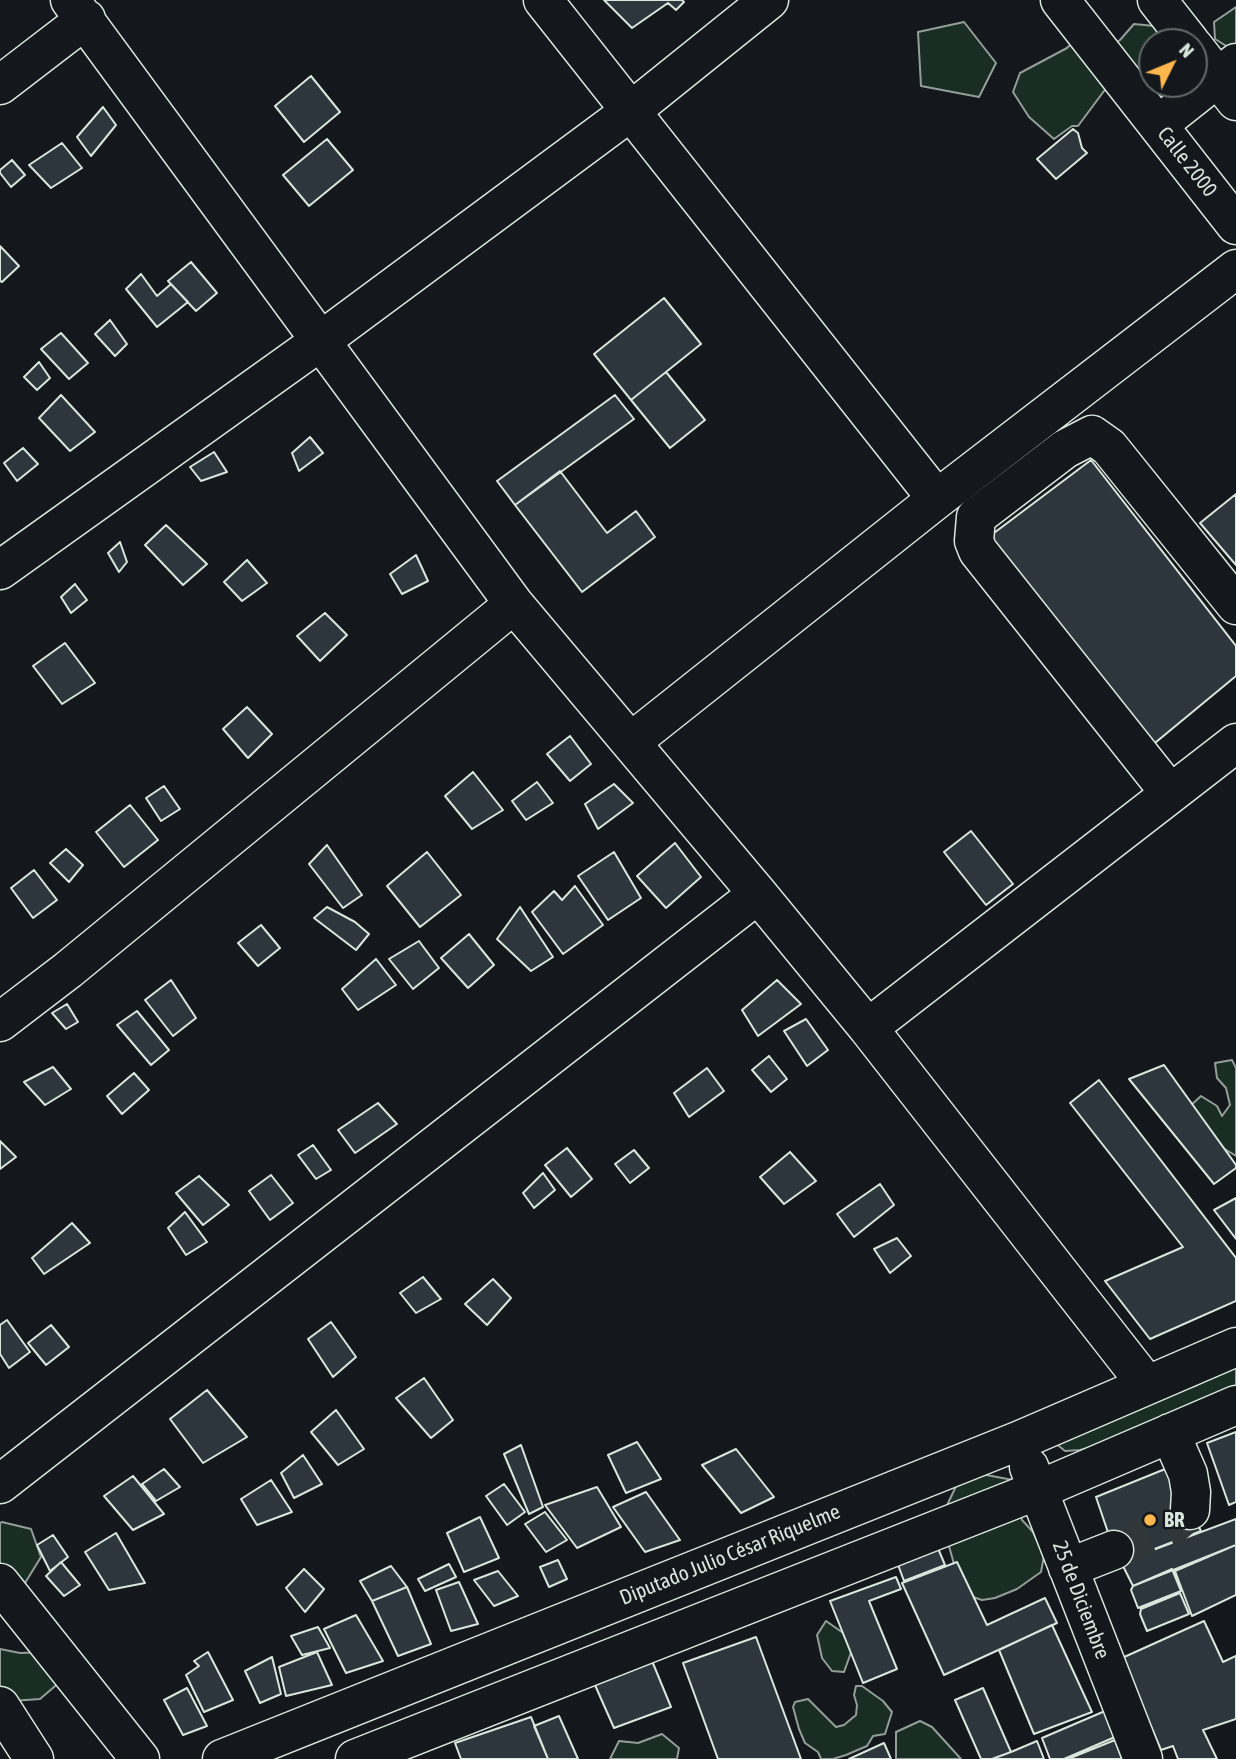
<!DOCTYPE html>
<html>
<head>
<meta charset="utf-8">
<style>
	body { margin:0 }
	#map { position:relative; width:1236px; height:1759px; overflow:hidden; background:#14181c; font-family:"Asap Condensed",sans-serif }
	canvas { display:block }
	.north { position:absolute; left:1138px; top:28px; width:70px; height:70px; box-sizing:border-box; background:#14181c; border:2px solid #626a69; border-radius:50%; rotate:47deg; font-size:19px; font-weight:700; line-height:28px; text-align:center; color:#d8e6dc }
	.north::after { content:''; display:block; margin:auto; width:24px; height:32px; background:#ffb74d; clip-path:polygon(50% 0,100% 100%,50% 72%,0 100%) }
</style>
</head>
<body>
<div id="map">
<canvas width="1236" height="1759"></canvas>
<div class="north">N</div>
</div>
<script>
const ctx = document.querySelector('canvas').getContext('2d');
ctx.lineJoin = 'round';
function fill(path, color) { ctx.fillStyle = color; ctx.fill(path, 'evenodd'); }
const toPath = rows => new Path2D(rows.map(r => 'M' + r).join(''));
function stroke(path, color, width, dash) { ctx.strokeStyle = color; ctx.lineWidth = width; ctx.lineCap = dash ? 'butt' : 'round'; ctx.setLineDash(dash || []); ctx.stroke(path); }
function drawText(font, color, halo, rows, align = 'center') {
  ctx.font = font + ' "Asap Condensed",sans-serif'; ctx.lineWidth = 5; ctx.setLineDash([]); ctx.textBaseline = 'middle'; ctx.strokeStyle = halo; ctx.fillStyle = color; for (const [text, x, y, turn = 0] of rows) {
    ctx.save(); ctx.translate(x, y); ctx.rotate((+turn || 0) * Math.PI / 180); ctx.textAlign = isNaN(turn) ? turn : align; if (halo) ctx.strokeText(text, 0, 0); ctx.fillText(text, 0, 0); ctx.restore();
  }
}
const green = toPath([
	[1236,7,1236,52,1215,39,1214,22,1236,7],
	[964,22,996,63,979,97,921,86,918,32,964,22],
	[1134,24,1165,27,1181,42,1152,42,1152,83,1119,78,1104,91,1078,126,1072,126,1054,139,1029,117,1013,92,1020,73,1067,48,1073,42,1107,49,1120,40,1134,24],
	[1232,1060,1236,1068,1236,1156,1223,1148,1189,1107,1201,1096,1217,1106,1222,1116,1230,1105,1226,1088,1217,1078,1215,1063,1232,1060],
	[1236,1364,1236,1413,1080,1450,1065,1451,1054,1442,1121,1408,1195,1386,1236,1364],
	[981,1474,1013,1480,1022,1520,1033,1532,1044,1556,1041,1572,1017,1589,995,1598,982,1600,967,1595,958,1578,941,1518,958,1482,981,1474],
	[2,1522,31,1529,41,1557,25,1583,0,1591,0,1523,2,1522],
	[826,1621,849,1637,853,1647,844,1672,832,1671,822,1658,817,1635,826,1621],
	[0,1649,20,1653,49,1652,61,1681,40,1699,12,1701,0,1698,0,1649],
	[856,1686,862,1686,883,1701,892,1712,885,1734,873,1736,867,1746,846,1755,833,1759,821,1759,818,1752,805,1743,799,1729,793,1707,795,1702,808,1699,836,1727,844,1725,856,1715,857,1705,854,1695,856,1686],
	[920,1721,932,1727,961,1759,896,1759,896,1732,920,1721],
	[662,1734,679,1748,677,1759,610,1759,619,1741,638,1743,662,1734]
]);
fill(green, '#1a2d24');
stroke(green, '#939e99', 2);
const building = toPath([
	[604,0,682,0,684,2,676,10,668,3,632,28,604,0],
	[311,76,340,112,304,142,275,106,311,76],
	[103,107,116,125,91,156,77,137,103,107],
	[1073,129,1078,133,1082,148,1087,153,1056,179,1037,159,1073,129],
	[327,139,353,170,309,206,283,175,327,139],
	[62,143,82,168,51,188,29,165,62,143],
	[12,160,25,175,11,187,0,173,0,170,12,160],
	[0,246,19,266,2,282,0,281,0,246],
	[191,262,217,293,196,311,168,281,191,262],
	[141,274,157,296,171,284,188,302,157,327,126,289,141,274],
	[664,298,701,344,631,400,594,354,664,298],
	[110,320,127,344,115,356,95,334,110,320],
	[61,333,88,363,69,379,41,349,61,333],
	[39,362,50,378,37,390,24,377,39,362],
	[666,372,705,420,670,448,631,400,666,372],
	[61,395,95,432,70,451,39,418,61,395],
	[615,395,634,419,515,505,497,481,615,395],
	[310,437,323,453,299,471,292,453,310,437],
	[23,448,38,464,17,481,4,463,23,448],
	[214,452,227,472,201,481,190,467,214,452],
	[1091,460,1236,646,1236,676,1144,752,978,545,1091,460],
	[560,471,607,533,636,511,655,537,582,592,515,505,560,471],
	[1236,494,1236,565,1200,523,1236,494],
	[166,525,207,564,183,585,145,545,166,525],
	[120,542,127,562,119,572,108,553,120,542],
	[416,555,428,581,402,594,390,574,416,555],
	[247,560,267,583,242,601,224,582,247,560],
	[75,584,87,600,71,613,61,597,75,584],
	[325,613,347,635,320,661,297,636,325,613],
	[65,643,95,683,62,704,33,666,65,643],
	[247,707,272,734,248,758,223,729,247,707],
	[570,736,591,764,570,781,547,754,570,736],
	[473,772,503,810,472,829,445,796,473,772],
	[537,782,553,803,526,820,512,801,537,782],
	[614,784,633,803,598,829,585,804,614,784],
	[164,786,180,809,161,821,146,798,164,786],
	[130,805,158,840,124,867,96,832,130,805],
	[971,831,1013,884,986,905,944,852,971,831],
	[675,843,701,877,666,908,637,876,675,843],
	[327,845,362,895,343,908,309,864,327,845],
	[66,849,83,865,69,882,50,863,66,849],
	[427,852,461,895,420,927,387,886,427,852],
	[614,852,641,898,608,920,578,876,614,852],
	[34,870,57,900,33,918,11,888,34,870],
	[575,886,603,925,563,954,532,912,554,891,562,900,575,886],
	[327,907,355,922,369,934,356,950,314,918,327,907],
	[520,907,553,957,531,971,497,939,520,907],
	[261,925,280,948,258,966,238,943,261,925],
	[469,934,494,965,468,988,441,958,469,934],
	[419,941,439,968,413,989,389,959,419,941],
	[376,959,396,985,358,1010,342,989,376,959],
	[171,980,196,1018,173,1036,145,1000,171,980],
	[777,980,801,1004,758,1036,742,1010,777,980],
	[67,1004,78,1022,66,1029,52,1013,67,1004],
	[137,1011,169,1050,151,1065,117,1025,137,1011],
	[806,1019,828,1050,807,1066,784,1031,806,1019],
	[769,1056,787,1079,771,1092,752,1070,769,1056],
	[1164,1065,1236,1165,1236,1168,1214,1184,1129,1079,1164,1065],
	[53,1067,71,1089,45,1105,24,1082,53,1067],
	[707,1068,724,1091,689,1117,674,1093,707,1068],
	[134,1073,149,1090,122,1114,107,1096,134,1073],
	[1099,1080,1236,1258,1236,1301,1150,1339,1105,1281,1183,1247,1070,1103,1099,1080],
	[378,1103,397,1124,355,1153,338,1130,378,1103],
	[0,1141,16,1157,0,1169,0,1141],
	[313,1145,331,1170,316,1179,298,1155,313,1145],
	[567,1148,592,1179,571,1197,545,1165,567,1148],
	[634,1150,649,1168,630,1183,615,1164,634,1150],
	[790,1152,816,1181,784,1204,760,1177,790,1152],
	[543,1173,555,1190,534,1208,523,1193,543,1173],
	[271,1175,293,1203,270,1220,249,1191,271,1175],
	[199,1176,229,1205,203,1225,176,1193,199,1176],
	[880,1184,894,1205,854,1237,837,1214,880,1184],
	[1236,1198,1236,1239,1214,1210,1236,1198],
	[185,1212,207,1242,186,1255,168,1228,185,1212],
	[72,1223,90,1243,44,1274,32,1258,72,1223],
	[897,1238,911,1256,890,1273,874,1249,897,1238],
	[423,1277,441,1299,416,1313,400,1293,423,1277],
	[493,1279,511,1298,487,1325,465,1304,493,1279],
	[7,1320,30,1352,9,1368,0,1354,0,1325,7,1320],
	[331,1322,356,1357,333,1377,308,1339,331,1322],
	[51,1325,69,1347,46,1365,28,1343,51,1325],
	[424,1378,453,1420,431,1438,396,1398,424,1378],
	[207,1390,247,1437,203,1463,170,1419,207,1390],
	[336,1410,364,1449,338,1465,311,1432,336,1410],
	[1236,1432,1236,1502,1229,1505,1207,1443,1236,1432],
	[637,1442,661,1479,626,1493,608,1455,637,1442],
	[521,1445,543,1507,529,1514,504,1454,521,1445],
	[736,1449,774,1497,741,1513,702,1465,736,1449],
	[303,1455,322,1484,294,1498,281,1473,303,1455],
	[1175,1465,1190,1510,1201,1531,1121,1562,1114,1550,1096,1497,1175,1465],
	[164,1469,180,1487,156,1501,142,1484,164,1469],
	[133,1476,164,1514,133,1530,104,1496,133,1476],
	[271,1480,292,1512,257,1525,241,1499,271,1480],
	[504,1484,525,1512,507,1525,486,1496,504,1484],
	[597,1487,621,1527,577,1548,545,1505,597,1487],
	[646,1492,680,1540,645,1552,613,1507,646,1492],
	[545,1512,567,1540,546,1552,525,1524,545,1512],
	[480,1517,499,1558,464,1572,447,1533,480,1517],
	[1236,1519,1236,1545,1133,1586,1121,1562,1236,1519],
	[116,1533,145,1583,109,1590,85,1552,116,1533],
	[53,1535,68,1557,50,1571,37,1545,53,1535],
	[1236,1545,1236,1595,1192,1616,1175,1571,1236,1545],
	[937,1546,945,1565,904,1581,897,1562,937,1546],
	[558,1560,567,1579,549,1587,540,1567,558,1560],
	[61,1562,80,1585,64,1596,46,1576,61,1562],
	[957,1562,987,1625,1045,1598,1057,1623,944,1675,902,1583,957,1562],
	[449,1564,456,1577,425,1591,418,1579,449,1564],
	[391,1566,407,1587,372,1601,360,1581,391,1566],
	[304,1569,324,1589,305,1612,286,1588,304,1569],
	[1172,1569,1181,1591,1138,1608,1131,1590,1133,1586,1172,1569],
	[498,1571,518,1596,494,1606,474,1580,498,1571],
	[896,1577,901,1589,869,1601,897,1669,863,1683,830,1601,896,1577],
	[459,1582,478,1624,451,1631,436,1590,459,1582],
	[407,1587,431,1644,398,1656,372,1601,407,1587],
	[1180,1593,1189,1614,1147,1631,1140,1614,1141,1609,1180,1593],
	[356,1615,383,1661,346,1673,324,1629,356,1615],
	[1204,1621,1223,1662,1236,1656,1236,1719,1203,1730,1217,1759,1178,1759,1173,1746,1161,1750,1122,1658,1204,1621],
	[1052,1625,1092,1712,1034,1734,999,1650,1052,1625],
	[318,1627,330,1648,302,1655,291,1636,318,1627],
	[756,1637,801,1759,718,1759,683,1663,756,1637],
	[208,1652,233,1700,204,1712,186,1675,199,1666,194,1661,208,1652],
	[317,1652,332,1685,286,1696,279,1667,317,1652],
	[650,1656,671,1707,614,1728,591,1676,650,1656],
	[272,1657,281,1694,260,1703,245,1671,272,1657],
	[187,1688,207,1726,183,1735,164,1700,187,1688],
	[983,1688,1011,1752,992,1759,981,1759,955,1700,983,1688],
	[1105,1711,1115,1737,1064,1759,1050,1759,1042,1738,1105,1711],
	[559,1716,578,1759,548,1759,534,1726,559,1716],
	[531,1717,548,1759,461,1759,455,1743,531,1717],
	[1115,1740,1122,1759,1068,1759,1115,1740],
	[1037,1741,1044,1759,992,1759,1011,1752,1037,1741],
	[884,1743,891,1759,849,1759,884,1743]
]);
fill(building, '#2c363c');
stroke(building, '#d8e6dc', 2);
stroke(toPath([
	[1114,1550,1172,1526,1190,1510]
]), '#313739', 38, [38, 19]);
const minor = toPath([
	[70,0,514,604,758,894,868,1028,1147,1385],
	[543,0,937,499],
	[1060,0,1236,225],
	[1157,0,1190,42],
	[1194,47,1236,101],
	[0,85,86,19],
	[1158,125,1236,63],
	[0,570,322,340,631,111,769,0],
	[631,742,937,499,1236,269],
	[1170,793,978,551,974,541,976,517,1065,449,1092,435,1109,447,1236,605],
	[0,1022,68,970,514,604],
	[868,1028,1236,743],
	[1170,1433,1188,1474,1191,1492,1190,1510],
	[1029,1467,1143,1759],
	[0,1484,758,894],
	[1068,1568,1114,1550],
	[0,1583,140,1759],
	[0,1706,34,1759],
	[222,1759,1018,1441,1236,1347],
	[355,1759,1038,1490,1236,1405]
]);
stroke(minor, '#d8e6dc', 41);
stroke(minor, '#14181c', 38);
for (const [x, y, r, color] of [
	[1150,1520,7,"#ffb74d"]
]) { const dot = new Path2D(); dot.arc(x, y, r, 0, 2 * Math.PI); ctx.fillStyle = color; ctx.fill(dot); stroke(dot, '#14181c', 2.5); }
drawText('21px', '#d8e6dc', '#14181c', [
	["Calle 2000",1187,162,52],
	["Diputado Julio César Riquelme",730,1555,-22],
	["25 de Diciembre",1081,1600,69]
]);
drawText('bold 21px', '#d8e6dc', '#14181c', [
	["BR",1164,1520]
], 'left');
</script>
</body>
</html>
